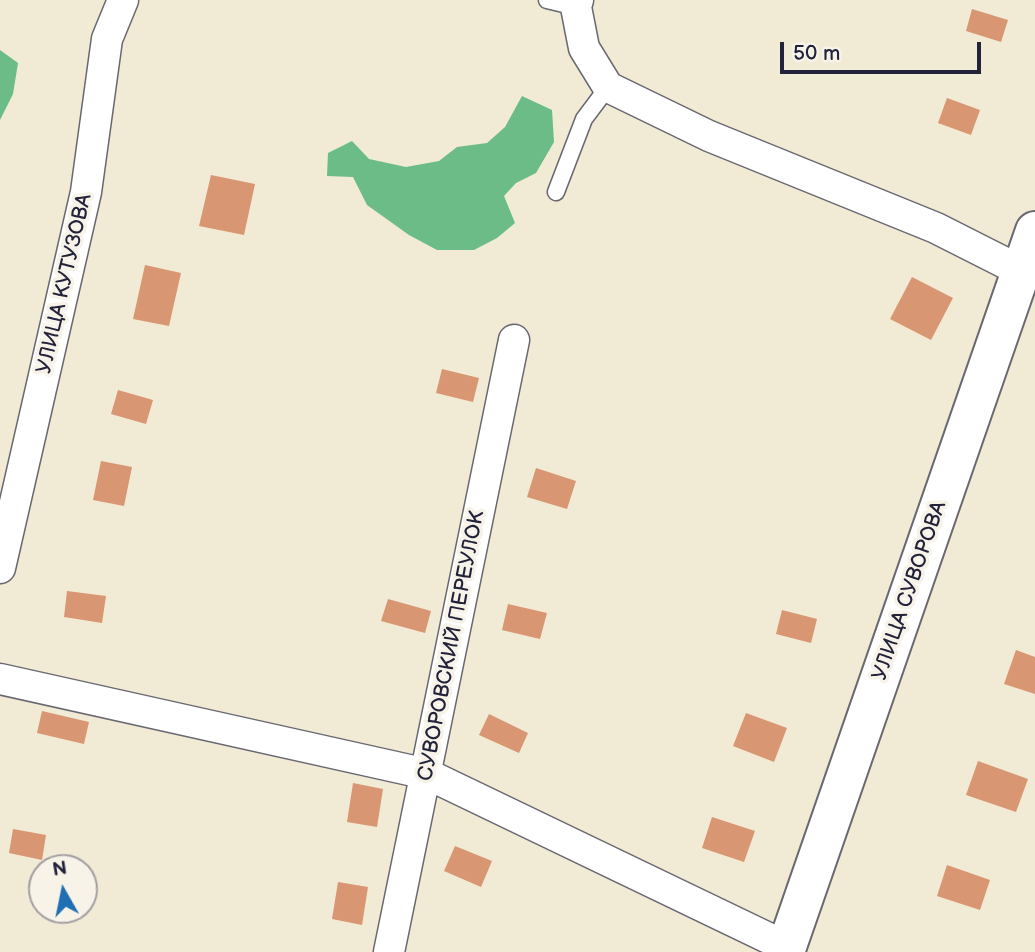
<!DOCTYPE html>
<html>
<head>
<meta charset="utf-8">
<style>
	body { margin:0 }
	#map { position:relative; width:1035px; height:952px; overflow:hidden; background:#f1ead4; font-family:"Balsamiq Sans",sans-serif }
	canvas { display:block }
	.north { position:absolute; left:28px; top:854px; width:70px; height:70px; box-sizing:border-box; background:#f7f3e8; border:2px solid #a29fa3; border-radius:50%; rotate:351deg; font-size:19px; font-weight:700; line-height:28px; text-align:center; color:#22223b }
	.north::after { content:''; display:block; margin:auto; width:24px; height:32px; background:#1f6fb2; clip-path:polygon(50% 0,100% 100%,50% 72%,0 100%) }
	.scale { position:absolute; left:780px; top:42px; width:201px; height:32px; box-sizing:border-box; border:4px solid #22223b; border-top:0; padding-left:9px; font-size:21px; line-height:24px; white-space:nowrap; color:#22223b; -webkit-text-stroke:5px #f7f3e8; paint-order:stroke }
</style>
</head>
<body>
<div id="map">
<canvas width="1035" height="952"></canvas>
<div class="north">N</div>
<div class="scale">50 m</div>
</div>
<script>
const ctx = document.querySelector('canvas').getContext('2d');
ctx.lineJoin = 'round';
function fill(path, color) { ctx.fillStyle = color; ctx.fill(path, 'evenodd'); }
const toPath = rows => new Path2D(rows.map(r => 'M' + r).join(''));
function stroke(path, color, width, dash) { ctx.strokeStyle = color; ctx.lineWidth = width; ctx.lineCap = dash ? 'butt' : 'round'; ctx.setLineDash(dash || []); ctx.stroke(path); }
function drawText(font, color, halo, rows, align = 'center') {
  ctx.font = font + ' "Balsamiq Sans",sans-serif'; ctx.lineWidth = 7; ctx.setLineDash([]); ctx.textBaseline = 'middle'; ctx.strokeStyle = halo; ctx.fillStyle = color; for (const [text, x, y, turn = 0] of rows) {
    ctx.save(); ctx.translate(x, y); ctx.rotate((+turn || 0) * Math.PI / 180); ctx.textAlign = isNaN(turn) ? turn : align; if (halo) ctx.strokeText(text, 0, 0); ctx.fillText(text, 0, 0); ctx.restore();
  }
}
fill(toPath([
	[0,50,18,63,13,94,0,120],
	[522,96,552,110,554,142,536,173,516,183,504,196,515,223,497,238,474,250,437,250,409,235,367,205,353,177,327,176,328,153,352,141,369,159,406,167,439,161,457,147,487,143,505,127]
]), '#6bbc87');
fill(toPath([
	[972,9,1008,20,1001,42,966,31],
	[947,98,980,110,971,135,938,123],
	[211,175,255,184,244,235,199,226],
	[145,265,181,273,169,326,133,319],
	[912,277,953,298,931,340,890,319],
	[442,369,479,378,473,402,436,393],
	[118,390,153,400,146,424,111,414],
	[101,461,132,467,124,506,93,500],
	[536,468,576,481,567,509,527,497],
	[67,591,106,596,102,623,64,617],
	[388,599,431,611,425,633,381,621],
	[508,604,547,613,540,639,502,630],
	[782,610,817,619,811,643,776,634],
	[1016,650,1035,657,1035,694,1004,684],
	[42,711,89,722,84,744,37,733],
	[746,713,787,728,774,762,733,746],
	[489,714,528,733,519,753,479,735],
	[978,761,1028,779,1016,812,966,795],
	[353,783,383,789,377,827,347,822],
	[712,817,755,831,744,862,702,848],
	[13,829,46,835,42,860,9,853],
	[455,846,492,861,481,887,444,871],
	[947,865,990,880,980,910,937,896],
	[338,882,368,887,362,925,332,919]
]), '#d99672');
const service = toPath([
	[547,0,576,7],
	[556,192,584,119,608,87]
]);
const minor = toPath([
	[578,0,576,7,584,48,608,87,709,136,936,228,1021,271],
	[0,568,86,192,107,39,123,0],
	[0,679,427,774,787,947],
	[389,952,514,340]
]);
const tertiary = toPath([
	[785,952,1035,231]
]);
stroke(service, '#6a6871', 19);
stroke(minor, '#6a6871', 33);
stroke(tertiary, '#6a6871', 42);
stroke(service, '#fff', 16);
stroke(minor, '#fff', 30);
stroke(tertiary, '#fff', 38);
drawText('21px', '#22223b', '#f7f3e8', [
	["УЛИЦА КУТУЗОВА",65,284,-77],
	["УЛИЦА СУВОРОВА",910,591,-71],
	["СУВОРОВСКИЙ ПЕРЕУЛОК",452,646,-79]
]);
</script>
</body>
</html>
